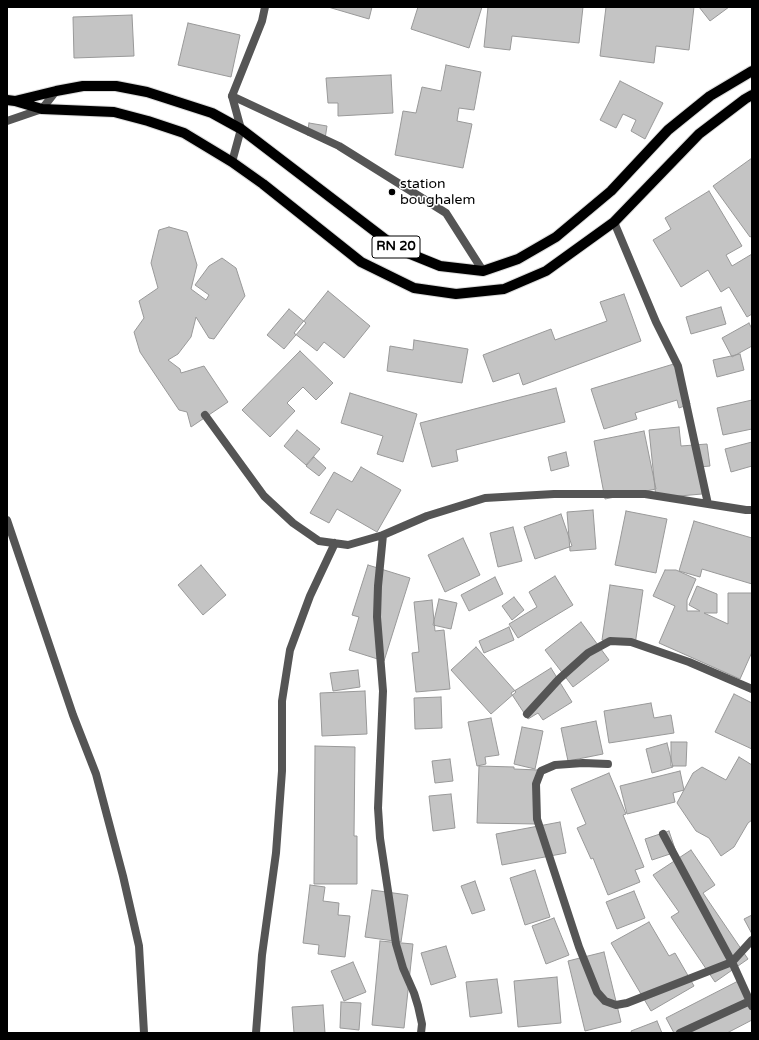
<!DOCTYPE html>
<html>
<head>
<meta charset="utf-8">
<style>
	body { margin:0 }
	#map { position:relative; width:759px; height:1040px; overflow:hidden; background:#fff; font-family:"Varela Round",sans-serif }
	canvas { display:block }
	.frame { position:absolute; inset:0; border:8px solid #000; pointer-events:none }
</style>
</head>
<body>
<div id="map">
<canvas width="759" height="1040"></canvas>
<div class="frame"></div>
</div>
<script>
const ctx = document.querySelector('canvas').getContext('2d');
ctx.lineJoin = 'round';
function fill(path, color) { ctx.fillStyle = color; ctx.fill(path, 'evenodd'); }
const toPath = rows => new Path2D(rows.map(r => 'M' + r).join(''));
function stroke(path, color, width, dash) { ctx.strokeStyle = color; ctx.lineWidth = width; ctx.lineCap = dash ? 'butt' : 'round'; ctx.setLineDash(dash || []); ctx.stroke(path); }
function drawText(font, color, halo, rows, align = 'center') {
  ctx.font = font + ' "Varela Round",sans-serif'; ctx.lineWidth = 3; ctx.setLineDash([]); ctx.textBaseline = 'middle'; ctx.strokeStyle = halo; ctx.fillStyle = color; for (const [text, x, y, turn = 0] of rows) {
    ctx.save(); ctx.translate(x, y); ctx.rotate((+turn || 0) * Math.PI / 180); ctx.textAlign = isNaN(turn) ? turn : align; if (halo) ctx.strokeText(text, 0, 0); ctx.fillText(text, 0, 0); ctx.restore();
  }
}
const building = toPath([
	[328,7,372,7,369,19,328,7],
	[418,7,482,7,469,48,411,29,418,7],
	[488,7,583,7,579,43,512,36,510,50,484,47,488,7],
	[606,7,694,7,689,50,656,46,654,63,600,56,606,7],
	[699,7,729,7,710,21,699,7],
	[132,15,134,56,74,58,73,17,132,15],
	[188,23,240,35,231,77,178,65,188,23],
	[446,65,481,72,474,110,459,108,457,121,472,124,463,168,395,155,403,111,416,113,422,87,441,91,446,65],
	[391,75,393,113,338,116,338,103,328,103,326,78,391,75],
	[620,81,663,103,645,139,631,131,636,120,623,114,616,128,600,120,620,81],
	[309,123,327,126,325,139,307,135,309,123],
	[752,158,752,236,750,237,713,186,752,158],
	[709,191,742,246,726,255,732,266,752,254,752,314,747,317,729,287,721,292,708,270,681,287,653,240,671,229,665,218,709,191],
	[169,227,187,232,197,265,191,289,206,300,209,295,195,285,209,266,222,258,236,268,245,296,214,339,209,338,196,317,191,337,178,354,168,360,180,369,181,373,204,366,228,402,191,427,187,412,179,410,140,352,134,332,144,318,139,301,158,288,151,263,159,230,169,227],
	[328,291,370,326,344,358,324,342,317,351,294,333,328,291],
	[624,294,641,341,523,385,519,373,493,382,483,355,551,329,555,340,607,321,600,302,624,294],
	[721,307,726,324,691,334,686,317,721,307],
	[289,309,306,323,284,349,267,335,289,309],
	[749,323,752,329,752,346,732,357,722,338,749,323],
	[414,340,468,349,462,383,387,371,390,346,413,350,414,340],
	[300,351,333,383,316,400,303,387,287,403,295,411,270,437,242,410,300,351],
	[740,354,744,370,717,377,713,360,740,354],
	[677,363,690,404,679,408,677,400,635,413,637,419,604,429,591,389,677,363],
	[556,388,565,422,456,450,458,461,432,467,420,423,556,388],
	[350,393,417,414,403,462,377,454,383,436,341,423,350,393],
	[752,400,752,429,723,435,717,408,752,400],
	[679,427,681,446,707,444,710,466,699,467,702,494,656,498,649,430,679,427],
	[297,430,320,449,306,465,284,446,297,430],
	[644,431,656,489,605,499,594,441,644,431],
	[752,442,752,466,731,472,725,449,752,442],
	[566,452,569,466,551,471,548,457,566,452],
	[314,457,326,468,319,476,306,466,314,457],
	[361,467,401,490,377,532,337,509,329,523,310,513,334,472,352,482,361,467],
	[593,510,596,549,570,551,567,512,593,510],
	[626,511,667,519,656,573,615,565,626,511],
	[561,514,572,546,535,559,524,527,561,514],
	[694,521,752,538,752,584,702,569,700,577,679,571,694,521],
	[513,527,522,561,498,567,490,533,513,527],
	[463,538,480,575,445,592,428,555,463,538],
	[201,565,226,595,203,615,178,585,201,565],
	[368,565,410,578,384,661,349,650,359,617,352,615,368,565],
	[665,570,676,570,696,579,687,600,687,611,700,611,689,605,697,586,717,594,717,613,704,613,728,624,728,593,752,593,752,652,740,679,659,643,675,606,653,596,665,570],
	[555,576,573,605,518,638,509,624,537,607,529,592,555,576],
	[495,577,503,594,469,611,461,595,495,577],
	[610,585,643,590,635,645,602,640,610,585],
	[514,597,524,610,512,620,502,606,514,597],
	[439,599,457,603,451,629,433,625,439,599],
	[432,600,435,631,444,630,450,689,416,692,412,653,419,652,414,602,432,600],
	[581,622,609,660,573,687,545,650,581,622],
	[509,627,514,640,484,653,479,641,509,627],
	[476,647,516,692,491,714,451,670,476,647],
	[551,668,572,702,543,720,538,713,528,719,511,693,551,668],
	[358,670,360,687,333,691,330,673,358,670],
	[365,691,367,734,322,736,320,693,365,691],
	[734,694,752,703,752,749,715,732,734,694],
	[441,697,442,728,415,729,414,698,441,697],
	[651,703,654,718,671,715,674,733,609,743,604,711,651,703],
	[491,718,499,755,485,757,486,764,477,766,468,722,491,718],
	[596,721,603,754,568,761,561,728,596,721],
	[522,727,543,731,535,769,514,764,522,727],
	[671,742,687,742,686,766,671,766,671,742],
	[667,743,673,767,652,773,646,749,667,743],
	[315,746,355,747,354,836,357,836,357,884,314,884,315,746],
	[739,757,752,765,752,820,748,823,734,847,721,856,709,838,696,831,677,803,693,773,702,767,726,780,739,757],
	[450,759,453,781,435,783,432,761,450,759],
	[479,766,514,767,514,769,538,770,537,824,477,823,479,766],
	[680,771,684,790,673,793,675,802,627,814,620,786,680,771],
	[609,773,626,814,623,815,644,867,635,870,640,882,608,895,593,858,591,859,577,828,586,824,571,789,609,773],
	[451,794,455,828,433,831,429,796,451,794],
	[560,822,566,853,502,865,496,834,560,822],
	[669,831,676,852,652,860,645,839,669,831],
	[691,850,715,885,703,893,748,959,715,982,671,917,679,912,653,875,691,850],
	[535,870,550,917,525,925,510,878,535,870],
	[475,881,485,910,472,914,461,886,475,881],
	[310,885,325,887,323,901,339,903,338,915,350,916,345,957,318,954,319,945,303,943,310,885],
	[372,890,408,895,401,942,365,937,372,890],
	[634,891,645,918,617,929,606,902,634,891],
	[752,915,752,934,744,919,752,915],
	[554,918,569,955,546,964,532,926,554,918],
	[649,922,669,956,675,953,694,986,651,1011,611,943,649,922],
	[380,941,413,944,404,1028,372,1025,380,941],
	[446,946,456,977,431,985,421,953,446,946],
	[604,952,621,1022,585,1031,568,961,604,952],
	[353,962,366,992,344,1001,331,971,353,962],
	[557,977,561,1023,518,1027,514,981,557,977],
	[497,979,502,1013,470,1017,466,982,497,979],
	[742,979,752,999,752,1020,727,1033,674,1033,666,1018,742,979],
	[341,1002,361,1003,359,1030,340,1028,341,1002],
	[323,1005,325,1033,294,1033,292,1007,323,1005],
	[657,1021,662,1033,632,1033,631,1031,657,1021]
]);
fill(building, '#c4c4c4');
stroke(building, '#999', 1);
const primary = toPath([
	[7,100,15,101,42,109,114,112,148,121,184,133,232,162,263,184,361,262,414,288,456,294,504,289,546,271,614,222,699,134,745,99,752,95],
	[15,101,56,91,83,86,116,86,147,92,212,113,241,129,398,249,440,266,483,271,518,259,556,237,611,191,668,130,710,96,752,71]
]);
stroke(primary, '#dbdbdb', 12);
stroke(toPath([
	[232,96,339,146,446,213,483,271]
]), '#555', 8);
stroke(toPath([
	[7,121,42,109,56,91],
	[232,162,241,129,232,96,262,21,265,7],
	[614,222,656,322,678,366,708,504],
	[205,415,264,496,293,523,319,541,348,545,383,535,427,516,485,498,554,494,645,494,746,510,752,510],
	[7,520,73,715,96,774,123,876,139,946,144,1033],
	[383,535,378,586,377,617,383,691,378,808,380,838,396,944,403,968,414,993,418,1006,422,1024,421,1033],
	[527,714,559,679,588,653,610,641,631,642,689,662,752,689],
	[608,764,583,763,555,765,541,771,536,784,537,819,579,947,597,992,605,1001,616,1005,627,1003,732,962,752,940],
	[663,834,732,962,752,1006],
	[256,1033,262,955,276,853,282,771,282,701,290,650,310,596,335,543],
	[680,1033,750,1001]
]), '#555', 8);
stroke(primary, '#000', 10);
for (const [x, y, r, color] of [
	[392,192,4,"#000"]
]) { const dot = new Path2D(); dot.arc(x, y, r, 0, 2 * Math.PI); ctx.fillStyle = color; ctx.fill(dot); stroke(dot, '#fff', 1.5); }
for (const [x, y, w] of [
	[396,247,48]
]) { const box = new Path2D(); box.roundRect(x - w / 2, y - 11, w, 22, 3); ctx.fillStyle = '#fff'; ctx.fill(box); stroke(box, '#000', 1); }
drawText('bold 13px', '#000', null, [
	["RN 20",396,247]
]);
drawText('14px', '#000', '#fff', [
	["station",400,184],
	["boughalem",400,200]
], 'left');
</script>
</body>
</html>
